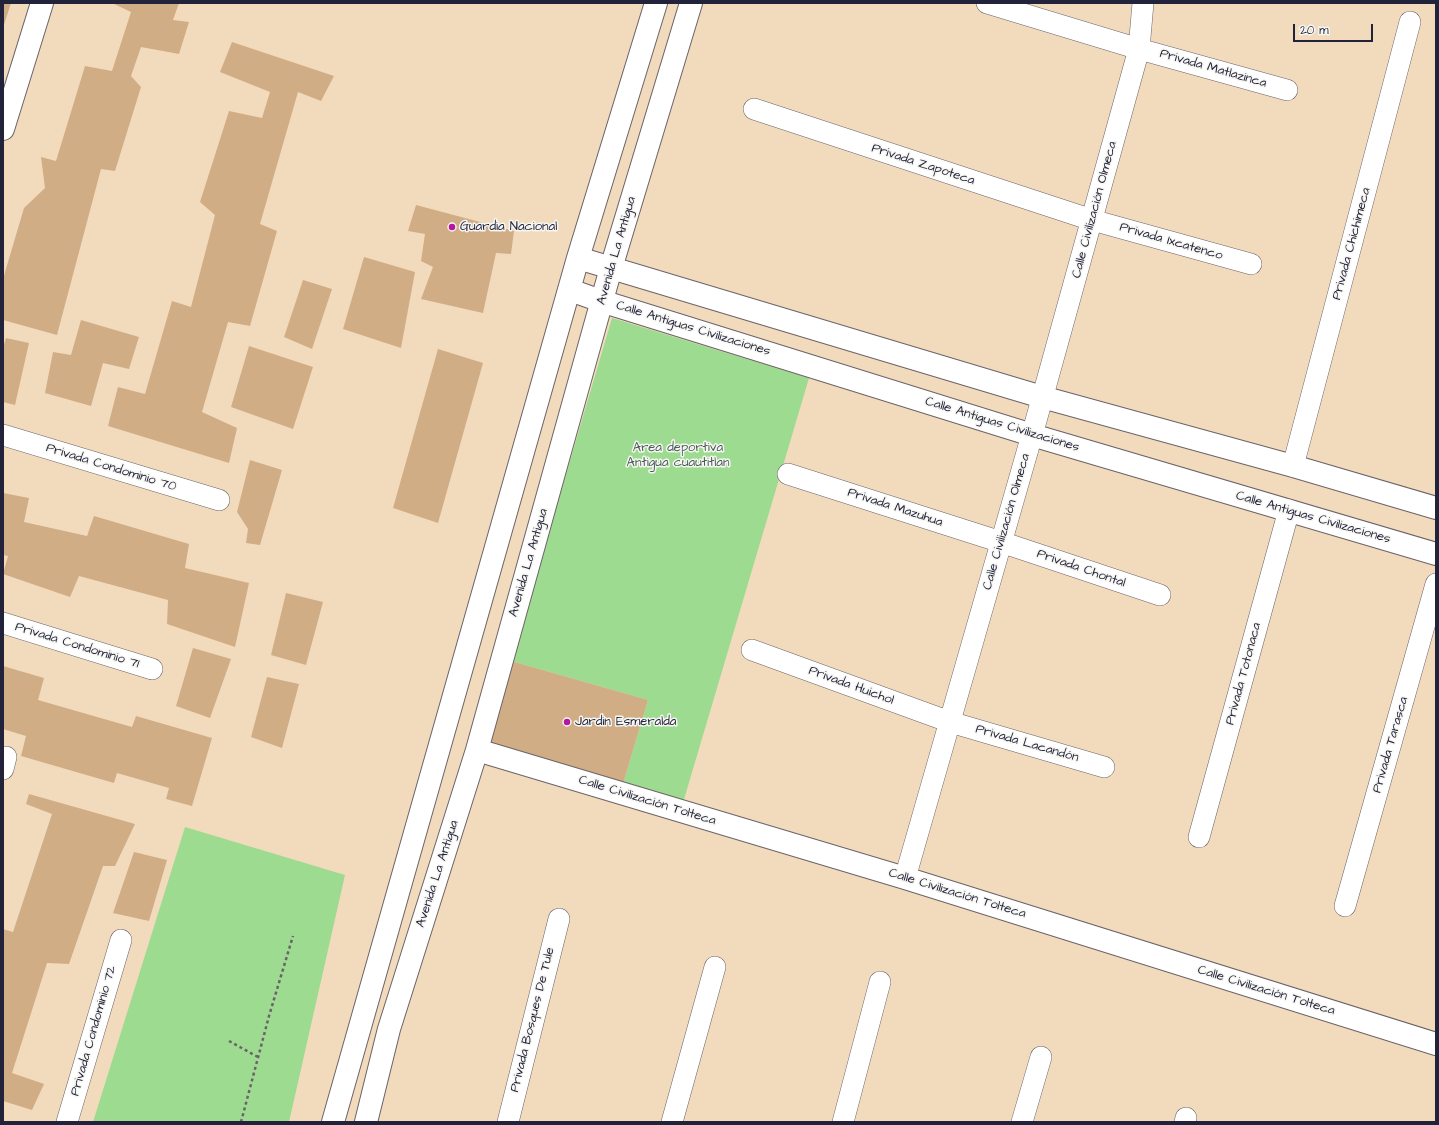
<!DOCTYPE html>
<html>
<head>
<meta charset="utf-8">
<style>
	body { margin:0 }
	#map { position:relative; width:1439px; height:1125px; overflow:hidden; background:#f2dbbc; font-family:"Architects Daughter",sans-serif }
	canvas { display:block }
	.frame { position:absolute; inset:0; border:4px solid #22223b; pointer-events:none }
	.scale { position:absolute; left:1293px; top:24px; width:80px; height:18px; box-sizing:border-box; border:2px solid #22223b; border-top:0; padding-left:5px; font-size:12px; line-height:14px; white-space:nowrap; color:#22223b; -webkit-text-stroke:3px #f6f6f2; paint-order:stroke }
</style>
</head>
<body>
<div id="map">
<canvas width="1439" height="1125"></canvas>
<div class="frame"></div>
<div class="scale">20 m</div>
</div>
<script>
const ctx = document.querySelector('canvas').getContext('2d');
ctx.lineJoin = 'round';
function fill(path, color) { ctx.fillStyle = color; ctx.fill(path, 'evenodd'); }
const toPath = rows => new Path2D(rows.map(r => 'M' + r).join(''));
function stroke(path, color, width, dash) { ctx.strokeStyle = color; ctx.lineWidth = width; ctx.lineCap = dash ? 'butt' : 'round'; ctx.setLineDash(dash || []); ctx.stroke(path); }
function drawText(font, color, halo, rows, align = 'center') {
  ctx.font = font + ' "Architects Daughter",sans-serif'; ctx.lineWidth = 3; ctx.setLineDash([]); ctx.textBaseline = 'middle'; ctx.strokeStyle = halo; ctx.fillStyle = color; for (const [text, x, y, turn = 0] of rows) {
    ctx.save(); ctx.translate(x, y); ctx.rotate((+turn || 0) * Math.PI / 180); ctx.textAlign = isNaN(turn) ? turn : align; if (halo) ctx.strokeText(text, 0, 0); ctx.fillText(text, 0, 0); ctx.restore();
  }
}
fill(toPath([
	[612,318,809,378,682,806,622,787,648,700,511,661],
	[185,827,345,875,289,1122,93,1122]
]), '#9ddb90');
fill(toPath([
	[3,3,11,3,3,28],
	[112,3,179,3,173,20,189,22,179,54,141,47,131,76,141,87,115,171,101,169,57,335,3,320,3,279,24,208,45,188,41,157,56,161,85,66,112,71,131,12],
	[232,42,334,76,321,101,298,92,260,224,277,231,250,326,228,322,202,412,237,428,229,463,108,426,118,387,145,394,172,301,191,307,215,215,200,202,229,111,262,118,270,92,220,72],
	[416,205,514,231,511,254,496,253,483,313,421,299,433,267,421,261,425,234,408,231],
	[364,257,415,272,401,348,343,329],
	[303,280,332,289,312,349,284,337],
	[81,320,139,337,129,369,103,363,91,406,45,393,53,352,71,355],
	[6,338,29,343,15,405,3,402,3,348],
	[249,346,313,367,293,429,231,407],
	[438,349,483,363,438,523,393,508],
	[250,460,282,470,260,545,246,543,248,529,237,512],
	[3,493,29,498,24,522,87,536,94,516,189,544,185,568,249,583,235,647,167,624,168,600,79,576,70,597,3,574,8,556,3,555],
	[286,593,323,602,306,665,271,655],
	[193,648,231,659,210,718,176,706],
	[511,661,648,700,622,787,488,745],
	[3,666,44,678,38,700,132,727,136,716,212,738,192,806,166,799,169,788,117,773,114,783,21,756,26,736,3,729],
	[267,677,299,684,282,748,251,737],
	[29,794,135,824,115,866,103,866,69,964,47,963,12,1073,44,1084,32,1110,3,1101,3,929,13,932,52,814,26,804],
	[134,852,167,860,149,921,113,913]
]), '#d1ad85');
const minor = toPath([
	[987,3,1139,49,1287,90],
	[754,109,1092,220,1251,264],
	[3,435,219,500],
	[1293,466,1410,22],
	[788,474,1001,542,1160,595],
	[3,623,152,669],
	[752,650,950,722,1104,767],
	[3,769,6,757],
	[1199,837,1289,510],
	[905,878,1032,435,1139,49,1143,3],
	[1345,906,1436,584],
	[67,1122,121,940],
	[508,1122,559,919],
	[672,1122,715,967],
	[843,1122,880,982],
	[1022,1122,1041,1057],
	[1185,1122,1186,1118]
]);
const tertiary = toPath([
	[3,129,42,3],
	[578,258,1042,397,1293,466,1436,508],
	[570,290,601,301,1032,435,1436,554],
	[477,750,905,878,1436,1044],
	[333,1122,578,258,656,3],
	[366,1122,389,1029,477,750,611,268,691,3]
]);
stroke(minor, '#6b6368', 22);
stroke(tertiary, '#6b6368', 24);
stroke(toPath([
	[229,1041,258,1057],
	[241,1122,269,1016,293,936]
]), '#6b6368', 2.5, [3, 3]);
stroke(minor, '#fff', 21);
stroke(tertiary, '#fff', 22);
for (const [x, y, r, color] of [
	[452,227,4,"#b5179e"],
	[567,722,4,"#b5179e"]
]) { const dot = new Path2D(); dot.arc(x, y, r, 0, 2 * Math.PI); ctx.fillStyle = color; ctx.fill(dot); stroke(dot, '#f6f6f2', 1.5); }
drawText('13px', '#22223b', '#f6f6f2', [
	["Privada Matlazinca",1213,69,16],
	["Privada Zapoteca",923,165,18],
	["Calle Civilización Olmeca",1095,210,-75],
	["Privada Ixcatenco",1171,242,16],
	["Privada Chichimeca",1352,244,-75],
	["Avenida La Antigua",617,251,-74],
	["Calle Antiguas Civilizaciones",693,329,17],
	["Calle Antiguas Civilizaciones",1002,425,17],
	["Privada Condominio 70",111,468,17],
	["Privada Mazuhua",895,508,18],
	["Calle Antiguas Civilizaciones",1313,518,16],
	["Calle Civilización Olmeca",1007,522,-74],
	["Avenida La Antigua",529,563,-74],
	["Privada Chontal",1081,569,19],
	["Privada Condominio 71",77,646,17],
	["Privada Totonaca",1244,674,-75],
	["Privada Huichol",851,686,20],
	["Privada Lacandón",1027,744,16],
	["Privada Tarasca",1391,745,-74],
	["Calle Civilización Tolteca",647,801,17],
	["Avenida La Antigua",438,874,-72],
	["Calle Civilización Tolteca",957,894,17],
	["Calle Civilización Tolteca",1266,991,17],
	["Privada Bosques De Tule",533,1020,-76],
	["Privada Condominio 72",94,1031,-74]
]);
drawText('13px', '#22223b', '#f6f6f2', [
	["Guardia Nacional",460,227],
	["Jardin Esmeralda",575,722]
], 'left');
drawText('13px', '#475a54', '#f6f6f2', [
	["Area deportiva",678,448],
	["Antigua cuautitlan",678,463]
]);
</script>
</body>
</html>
